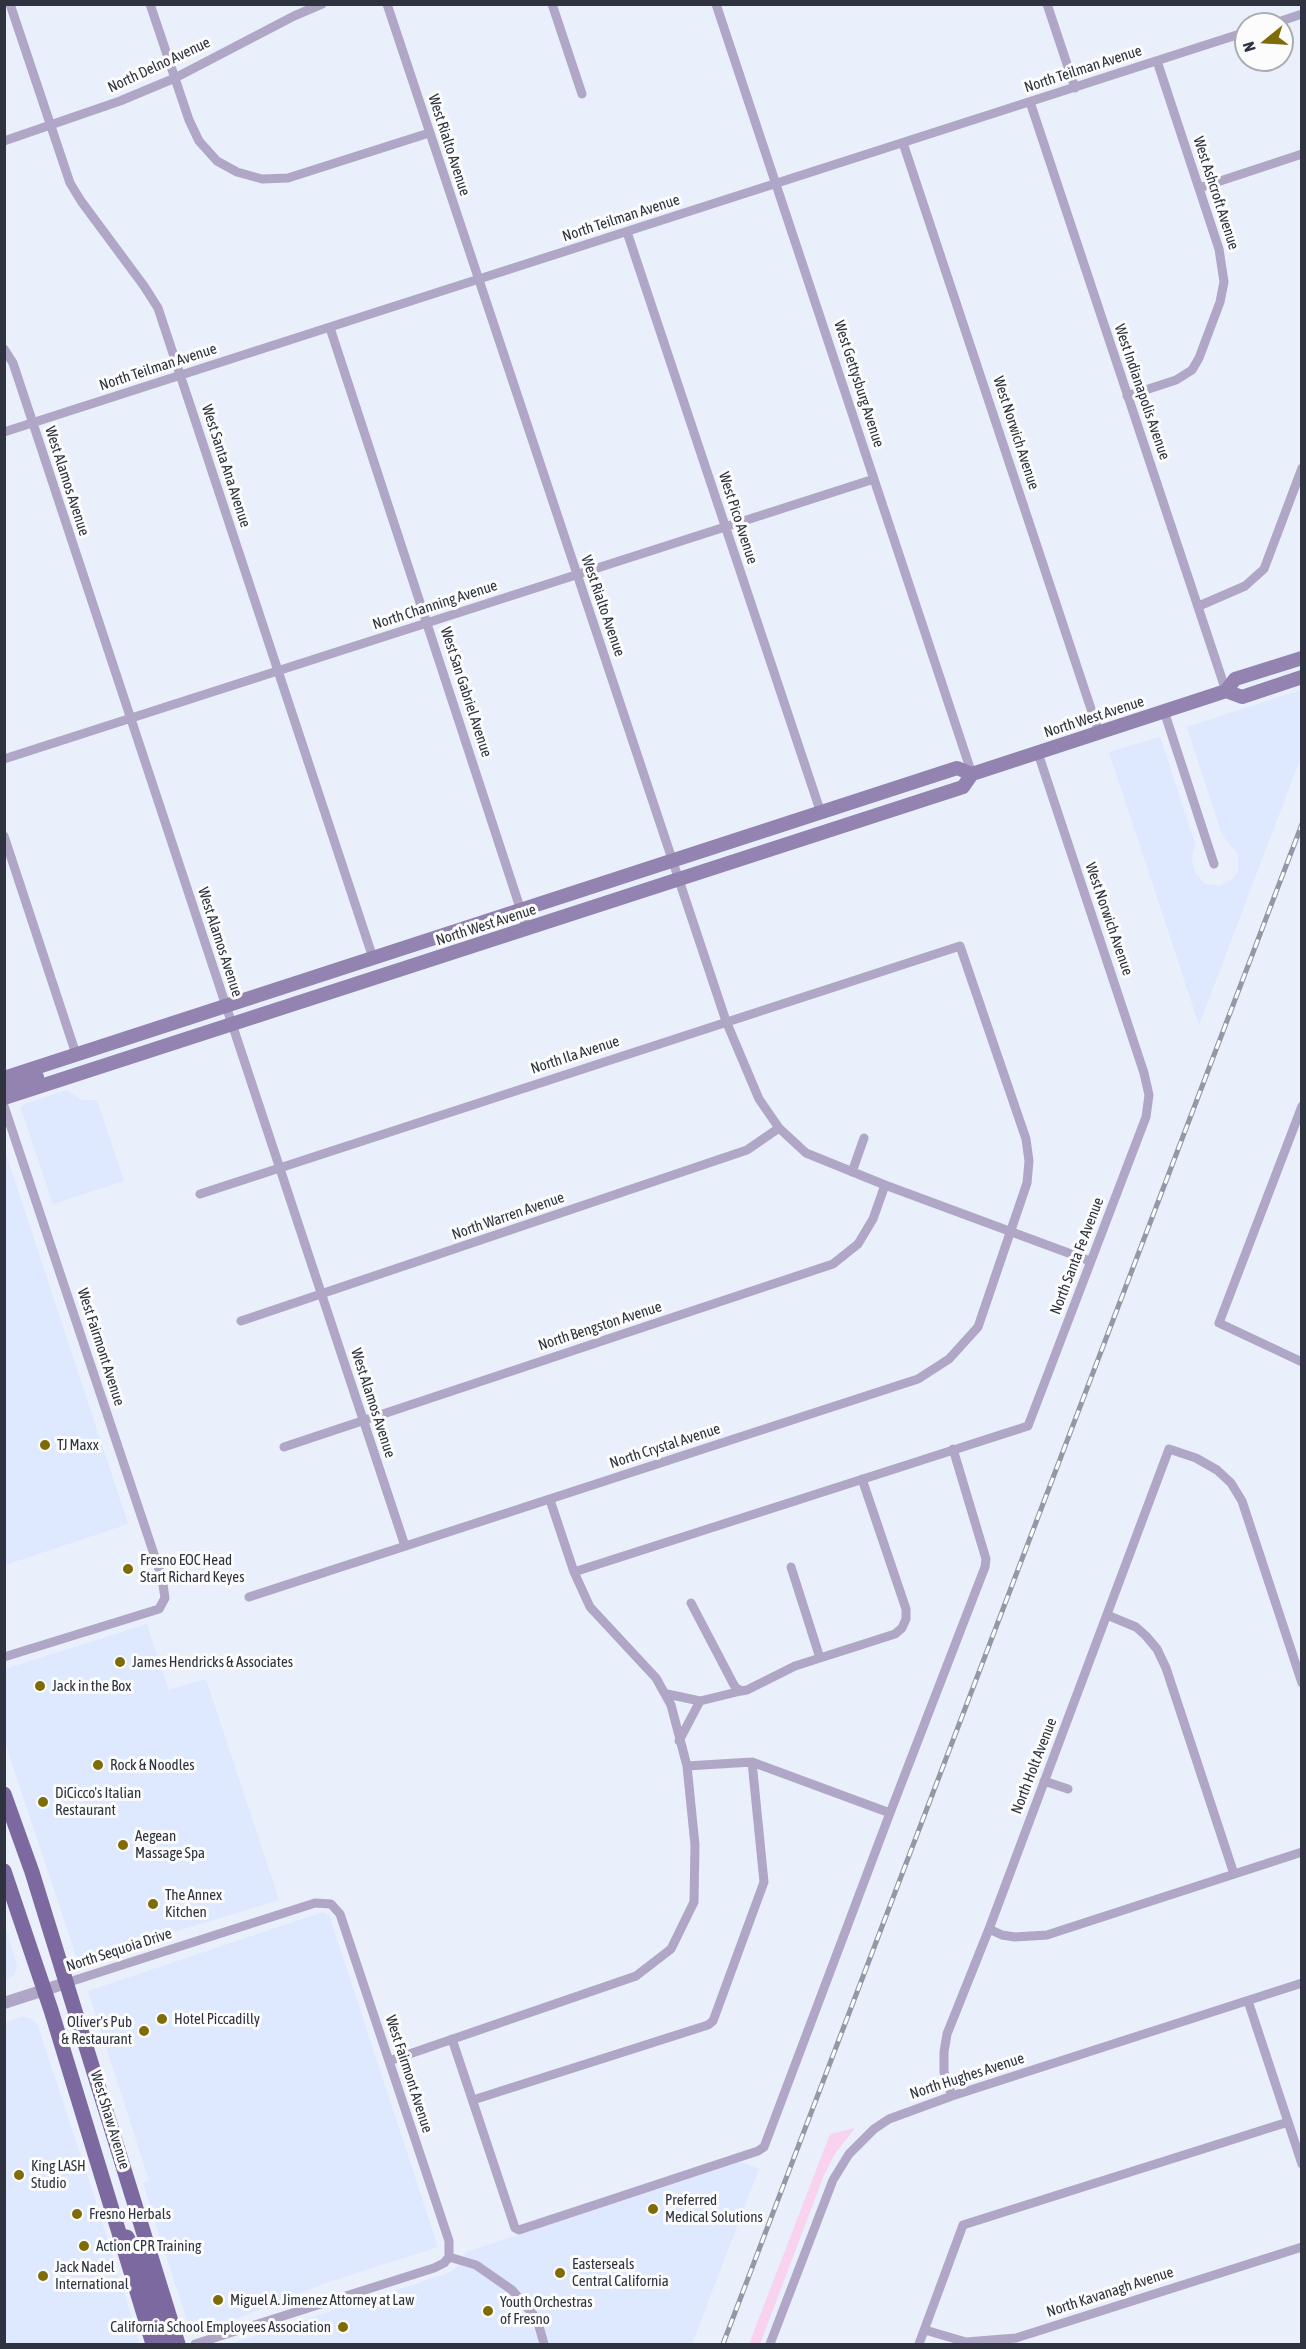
<!DOCTYPE html>
<html>
<head>
<meta charset="utf-8">
<style>
	body { margin:0 }
	#map { position:relative; width:1306px; height:2349px; overflow:hidden; background:#e9effb; font-family:"Asap Condensed",sans-serif }
	canvas { display:block }
	.frame { position:absolute; inset:0; border:6px solid #2e333f; pointer-events:none }
	.north { position:absolute; left:1234px; top:12px; width:60px; height:60px; box-sizing:border-box; background:#fcfcfc; border:2px solid #aaacb0; border-radius:50%; rotate:252deg; font-size:16px; font-weight:700; line-height:24px; text-align:center; color:#2e333f }
	.north::after { content:''; display:block; margin:auto; width:21px; height:27px; background:#806c06; clip-path:polygon(50% 0,100% 100%,50% 72%,0 100%) }
</style>
</head>
<body>
<div id="map">
<canvas width="1306" height="2349"></canvas>
<div class="frame"></div>
<div class="north">N</div>
</div>
<script>
const ctx = document.querySelector('canvas').getContext('2d');
ctx.lineJoin = 'round';
function fill(path, color) { ctx.fillStyle = color; ctx.fill(path, 'evenodd'); }
const toPath = rows => new Path2D(rows.map(r => 'M' + r).join(''));
function stroke(path, color, width, dash) { ctx.strokeStyle = color; ctx.lineWidth = width; ctx.lineCap = dash ? 'butt' : 'round'; ctx.setLineDash(dash || []); ctx.stroke(path); }
function drawText(font, color, halo, rows, align = 'center') {
  ctx.font = font + ' "Asap Condensed",sans-serif'; ctx.lineWidth = 6; ctx.setLineDash([]); ctx.textBaseline = 'middle'; ctx.strokeStyle = halo; ctx.fillStyle = color; for (const [text, x, y, turn = 0] of rows) {
    ctx.save(); ctx.translate(x, y); ctx.rotate((+turn || 0) * Math.PI / 180); ctx.textAlign = isNaN(turn) ? turn : align; if (halo) ctx.strokeText(text, 0, 0); ctx.fillText(text, 0, 0); ctx.restore();
  }
}
fill(toPath([
	[1301,690,1301,757,1199,1025,1109,752,1160,737,1195,844,1192,860,1195,873,1205,884,1220,886,1234,878,1238,871,1238,854,1222,835,1187,727],
	[67,1090,82,1100,97,1100,124,1181,53,1204,21,1108,24,1104],
	[4,1148,128,1524,5,1565,4,1565],
	[147,1624,169,1690,206,1679,279,1900,78,1961,5,1742,5,1669],
	[323,1912,329,1915,438,2247,325,2283,198,2334,190,2329,155,2222,143,2183,149,2180,88,1991],
	[5,1926,17,1966,14,1975,5,1981],
	[21,2017,30,2018,37,2024,95,2199,139,2341,138,2344,5,2344,5,2023],
	[741,2162,759,2169,692,2344,230,2344,449,2273,460,2264,466,2252]
]), '#dee8fe');
fill(toPath([
	[855,2128,836,2152,824,2175,760,2344,749,2344,830,2134]
]), '#f9d2f0');
stroke(toPath([
	[10,4,70,183,81,201,144,286,158,308,373,958],
	[150,4,189,120,199,141,217,161,237,172,262,179,288,178,429,133],
	[387,4,726,1021,759,1099,779,1128,806,1153,885,1185,1090,1261],
	[552,4,582,94],
	[716,4,972,774],
	[1047,4,1075,88],
	[1272,24,1302,14],
	[1030,102,1226,691],
	[4,141,120,101,175,78,294,16,322,4],
	[903,143,1099,733],
	[1199,188,1302,154],
	[627,232,821,813],
	[330,328,527,929],
	[4,349,13,363,405,1546],
	[1127,396,1176,380,1192,370,1199,358,1220,302,1224,282,1219,249,1157,61],
	[4,432,1246,32],
	[1199,606,1245,586,1264,569,1302,468],
	[1164,711,1214,864],
	[4,759,874,479],
	[4,836,76,1054],
	[4,1106,162,1578,165,1598,159,1609,4,1657],
	[1302,1106,1219,1323,1302,1362],
	[852,1172,864,1138],
	[200,1194,960,946,1026,1139,1029,1161,1027,1183,978,1327,949,1359,918,1379,249,1597],
	[241,1321,747,1150,779,1128],
	[284,1447,833,1264,858,1244,873,1219,885,1185],
	[791,1567,820,1658],
	[574,1572,1028,1426,1146,1117,1149,1095,1144,1073,1038,753],
	[691,1603,735,1687,741,1691,747,1690,795,1666,895,1634,902,1628,906,1619,906,1609,862,1479],
	[1107,1615,1136,1627,1146,1636,1157,1649,1166,1668,1234,1874],
	[667,1694,700,1701,679,1741],
	[700,1701,741,1691],
	[687,1766,752,1762,890,1813],
	[1044,1781,1068,1789],
	[989,1929,1002,1935,1015,1937,1047,1935,1302,1852],
	[66,1983,315,1903,331,1904,340,1914,449,2241,449,2257],
	[1248,2001,1302,2164],
	[452,2039,515,2228,519,2230,758,2151,764,2147,890,1813,985,1567,986,1559,953,1449],
	[389,2061,636,1976,671,1949,694,1902,695,1845,687,1766,671,1705,656,1678,590,1607,574,1572,550,1500],
	[952,2096,944,2072,944,2052,947,2034,989,1929,1169,1449,1196,1458,1217,1470,1231,1483,1242,1501,1302,1683],
	[473,2100,708,2025,713,2021,764,1882,752,1762],
	[449,2257,476,2265,512,2290,537,2319,544,2344],
	[925,2330,966,2342,1016,2338,1302,2247],
	[195,2344,434,2268,444,2263,449,2257],
	[770,2344,833,2180,849,2154,874,2129,889,2119,952,2096,1302,1983],
	[919,2344,963,2225,1288,2122]
]), '#b0a6c6', 9);
stroke(toPath([
	[4,2003,66,1983]
]), '#b0a6c6', 12);
stroke(toPath([
	[1226,691,1242,697,1302,677],
	[4,1078,957,768,972,774],
	[4,1092,12,1085,37,1077],
	[4,1098,963,787,972,774,1226,691,1235,679,1302,658]
]), '#9283b0', 14);
stroke(toPath([
	[4,1794,32,1872,178,2344],
	[4,1871,51,2010,153,2344],
	[127,2237,136,2255,164,2341,167,2344]
]), '#7c69a0', 15);
const rail = toPath([
	[723,2344,1302,824]
]);
stroke(rail, '#9298a4', 5);
stroke(rail, '#fcfcfc', 3, [9]);
for (const [x, y, r, color] of [
	[45,1445,6,"#806c06"],
	[128,1569,6,"#806c06"],
	[120,1662,6,"#806c06"],
	[40,1686,6,"#806c06"],
	[98,1765,6,"#806c06"],
	[43,1802,6,"#806c06"],
	[123,1845,6,"#806c06"],
	[153,1904,6,"#806c06"],
	[162,2019,6,"#806c06"],
	[144,2031,6,"#806c06"],
	[19,2175,6,"#806c06"],
	[653,2209,6,"#806c06"],
	[77,2214,6,"#806c06"],
	[84,2246,6,"#806c06"],
	[560,2273,6,"#806c06"],
	[43,2276,6,"#806c06"],
	[218,2300,6,"#806c06"],
	[488,2311,6,"#806c06"],
	[343,2327,6,"#806c06"]
]) { const dot = new Path2D(); dot.arc(x, y, r, 0, 2 * Math.PI); ctx.fillStyle = color; ctx.fill(dot); stroke(dot, '#fcfcfc', 2); }
drawText('15px', '#2e333f', '#fcfcfc', [
	["North Delno Avenue",159,65,-25],
	["North Teilman Avenue",1083,69,-18],
	["West Rialto Avenue",449,145,72],
	["West Ashcroft Avenue",1216,193,72],
	["North Teilman Avenue",621,218,-18],
	["North Teilman Avenue",158,367,-18],
	["West Gettysburg Avenue",859,384,72],
	["West Indianapolis Avenue",1142,392,71],
	["West Norwich Avenue",1016,433,72],
	["West Santa Ana Avenue",226,466,72],
	["West Alamos Avenue",67,481,72],
	["West Pico Avenue",738,518,72],
	["North Channing Avenue",435,605,-18],
	["West Rialto Avenue",603,606,71],
	["West San Gabriel Avenue",466,692,72],
	["North West Avenue",1094,717,-18],
	["West Norwich Avenue",1109,919,71],
	["North West Avenue",486,925,-18],
	["West Alamos Avenue",220,942,72],
	["North Ila Avenue",575,1055,-18],
	["North Warren Avenue",508,1216,-19],
	["North Santa Fe Avenue",1077,1256,-69],
	["North Bengston Avenue",600,1326,-18],
	["West Fairmont Avenue",101,1347,72],
	["West Alamos Avenue",373,1403,72],
	["North Crystal Avenue",665,1446,-18],
	["North Holt Avenue",1034,1766,-69],
	["North Sequoia Drive",119,1950,-18],
	["West Fairmont Avenue",409,2074,72],
	["North Hughes Avenue",967,2076,-18],
	["West Shaw Avenue",110,2120,73],
	["North Kavanagh Avenue",1110,2292,-18]
]);
drawText('15px', '#2e333f', '#fcfcfc', [
	["TJ Maxx",57,1445],
	["Fresno EOC Head",140,1560],
	["Start Richard Keyes",140,1577],
	["James Hendricks & Associates",132,1662],
	["Jack in the Box",52,1686],
	["Rock & Noodles",110,1765],
	["DiCicco's Italian",55,1793],
	["Restaurant",55,1810],
	["Aegean",135,1836],
	["Massage Spa",135,1853],
	["The Annex",165,1895],
	["Kitchen",165,1912],
	["Hotel Piccadilly",174,2019],
	["Oliver's Pub",132,2022,"right"],
	["& Restaurant",132,2039,"right"],
	["King LASH",31,2166],
	["Studio",31,2183],
	["Preferred",665,2200],
	["Medical Solutions",665,2217],
	["Fresno Herbals",89,2214],
	["Action CPR Training",96,2246],
	["Easterseals",572,2264],
	["Central California",572,2281],
	["Jack Nadel",55,2267],
	["International",55,2284],
	["Miguel A. Jimenez Attorney at Law",230,2300],
	["Youth Orchestras",500,2302],
	["of Fresno",500,2319],
	["California School Employees Association",331,2327,"right"]
], 'left');
</script>
</body>
</html>
